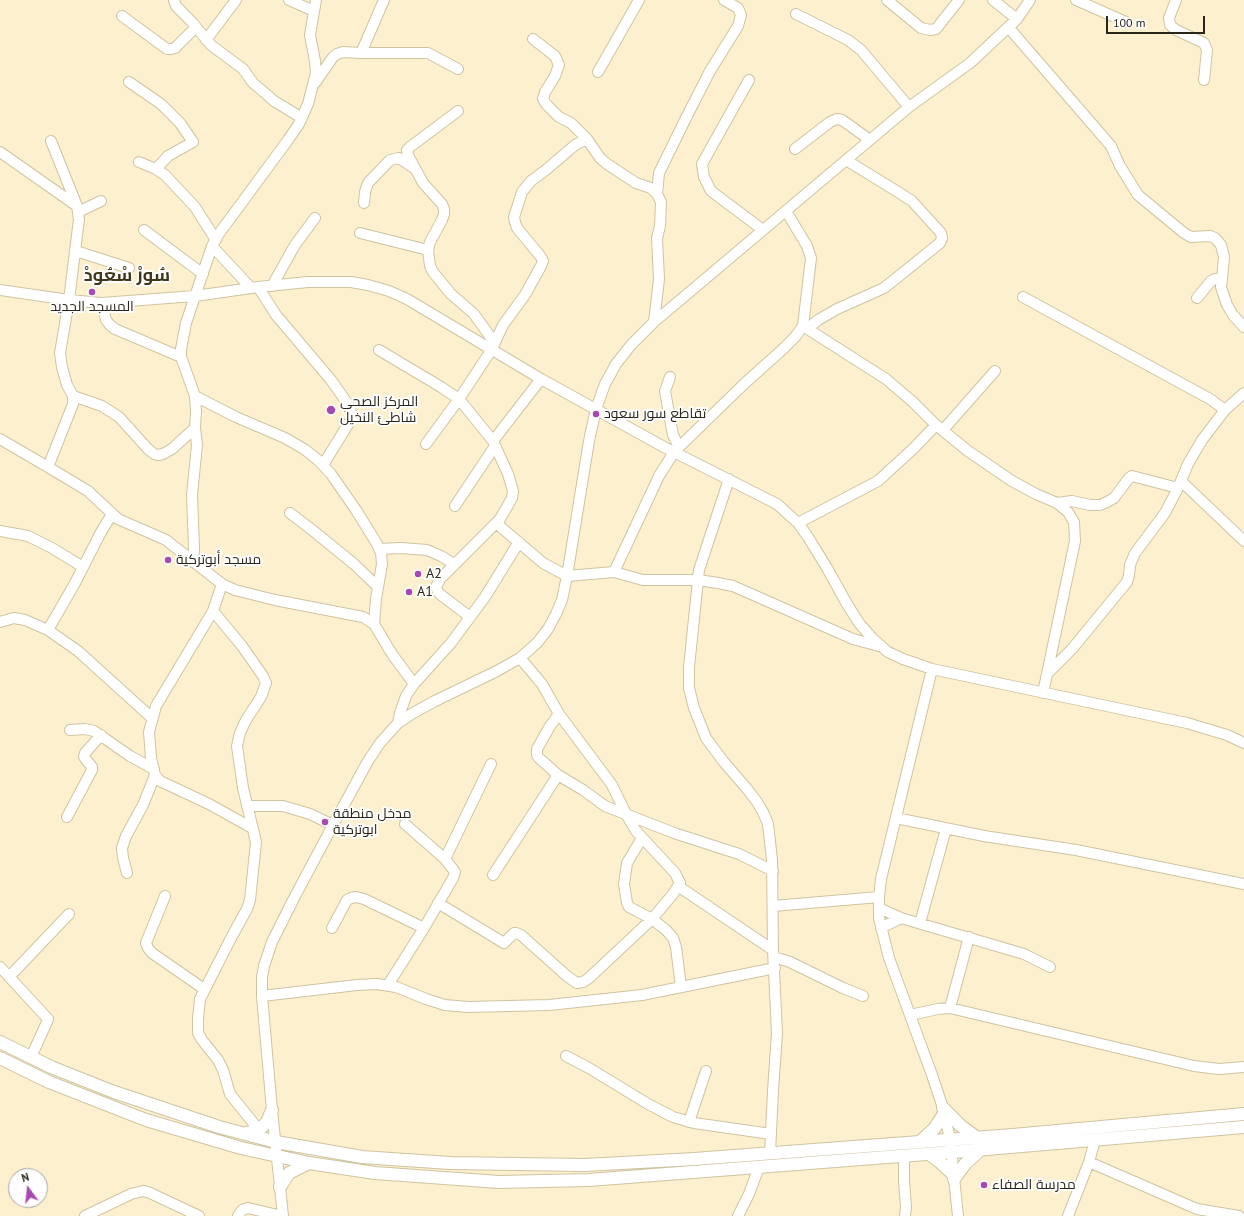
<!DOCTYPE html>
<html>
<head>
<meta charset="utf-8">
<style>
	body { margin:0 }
	#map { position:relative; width:1244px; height:1216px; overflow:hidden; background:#fcf0ce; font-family:"PT Sans",sans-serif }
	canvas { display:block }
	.north { position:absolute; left:8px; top:1168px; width:40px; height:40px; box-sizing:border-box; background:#fefefe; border:1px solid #a9a8a2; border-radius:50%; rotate:345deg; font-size:11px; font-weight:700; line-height:16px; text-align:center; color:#2a2619 }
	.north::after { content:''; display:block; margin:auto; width:14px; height:18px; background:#a749b2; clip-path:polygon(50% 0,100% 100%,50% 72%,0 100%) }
	.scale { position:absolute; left:1106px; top:16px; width:99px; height:18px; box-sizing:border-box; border:2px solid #2a2619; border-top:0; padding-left:5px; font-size:12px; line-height:14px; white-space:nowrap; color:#2a2619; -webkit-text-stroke:3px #fefefe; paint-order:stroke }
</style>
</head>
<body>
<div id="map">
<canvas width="1244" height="1216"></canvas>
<div class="north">N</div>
<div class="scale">100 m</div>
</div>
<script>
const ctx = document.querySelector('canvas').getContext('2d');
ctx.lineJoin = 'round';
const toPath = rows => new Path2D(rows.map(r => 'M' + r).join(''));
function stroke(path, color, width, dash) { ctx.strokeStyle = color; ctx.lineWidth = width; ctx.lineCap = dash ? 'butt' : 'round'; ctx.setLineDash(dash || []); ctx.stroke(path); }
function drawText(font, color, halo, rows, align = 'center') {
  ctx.font = font + ' "PT Sans",Cairo,sans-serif'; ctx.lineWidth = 4; ctx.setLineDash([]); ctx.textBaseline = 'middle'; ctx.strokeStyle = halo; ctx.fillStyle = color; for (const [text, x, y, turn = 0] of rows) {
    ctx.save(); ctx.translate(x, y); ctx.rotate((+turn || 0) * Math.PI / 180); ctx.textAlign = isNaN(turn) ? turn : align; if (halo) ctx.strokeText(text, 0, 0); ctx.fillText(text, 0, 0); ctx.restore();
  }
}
const minor = toPath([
	[174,0,176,6,191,21,211,45,243,69,253,83,265,93,274,101,302,118],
	[289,0,314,11],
	[887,0,921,28,930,30,936,29,959,0],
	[993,0,1017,19],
	[1076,0,1126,22],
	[1176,0,1169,18,1170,25,1176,30,1204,43,1207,50,1204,80],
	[796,14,848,40,861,50,909,107],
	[122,16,167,49,171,49,175,48,196,27],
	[1009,28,1111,146,1120,166,1138,195,1184,233,1191,237,1210,236,1215,238,1221,245,1224,257,1222,279],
	[533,39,555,56,559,65,555,76,545,92,543,99,546,104,559,117,571,123,587,139],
	[206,40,236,0],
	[361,53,428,53,458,69],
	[598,72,639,0],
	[749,80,702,164,704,177,711,191,763,230],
	[129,82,161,104,180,123,193,142,168,156,156,169],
	[315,83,333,57,337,54,343,52,361,53,384,0],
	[458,111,410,147,407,150,408,155,423,183,442,204,444,209,444,214,442,220,430,242,428,250,430,266,433,272,451,294,474,314,494,342],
	[795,149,830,122,837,119,842,120,870,140],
	[0,152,77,206],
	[139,162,156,169,165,175,195,207,216,240],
	[657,194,659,173,686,118,710,71,738,26,741,15,738,8,724,0],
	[364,203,365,192,368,183,390,160,399,158,414,168],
	[78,212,101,201],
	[144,230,203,274],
	[360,233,428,250],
	[212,246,251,288],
	[76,251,129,268],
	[272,286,295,245,315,218],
	[258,287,276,315,331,380,350,407,352,418,323,465],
	[0,290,69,300,102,303,195,296,258,287,308,282,351,282,368,285,389,291,407,299,541,379,664,447,777,504,798,523,808,537,827,568,847,604,859,623,873,639,888,652,903,659,932,669,1187,723,1227,735,1244,743],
	[1023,297,1210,399,1225,410],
	[1197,298,1211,281,1215,279,1222,279,1221,287,1227,305,1233,315,1244,327],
	[102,303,106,320,110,325,115,329,181,357],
	[803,326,886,379,913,402,936,425,968,451,1012,481,1036,494,1057,503,1068,512,1074,522,1075,541,1043,693],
	[808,328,818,320,837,309,884,288,940,243,942,238,941,233,912,201,898,192,846,160],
	[379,350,441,387,459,399,493,441,508,474,513,491,512,498,500,519,440,579,436,587,438,592,441,595,470,617],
	[670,377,665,391,673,435,679,447],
	[73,396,102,406,119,417,148,449,154,454,158,455,163,454,172,449,195,428],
	[195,396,236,417,285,438,304,449,318,460,331,474,356,510,377,544,381,553,382,564,376,599,374,624],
	[943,430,995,371],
	[0,439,48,467,88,491,118,519,166,540,222,584,235,590,275,600,363,617,374,624,392,654,414,684],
	[493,441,541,379],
	[426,444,459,399,492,349,503,325,525,295,541,266,543,261,541,257,517,228,515,222,514,217,522,192,531,181,547,169,575,145,587,139,600,158,607,164,636,183,651,188,657,194,661,202,660,226,657,238,659,279,654,322],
	[48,467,73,404,73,396,67,385,62,367,60,353,69,300,79,219,77,206,51,141],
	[729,479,699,570,689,667,689,688,694,708,706,738,723,761,748,790,757,802,763,812,768,824,772,860,773,950,777,1033,773,1091,770,1153],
	[1181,481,1244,541],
	[1057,503,1072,501,1090,505,1100,505,1107,502,1114,498,1129,478,1132,476,1178,488],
	[455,506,495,446],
	[290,513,311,529,354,564,378,587],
	[496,523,543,563,567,576,614,572,643,580,698,580,718,583,733,586,853,639,879,646],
	[798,523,878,481,914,448,936,425],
	[0,531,28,536,52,548,83,567],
	[379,549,401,548,427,550,441,556,454,564],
	[193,562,194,548,192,495,197,445,195,428,196,411,195,396,181,357,181,349,186,323,212,246,218,235,288,140,299,124,308,104,316,73,315,61,310,35,316,0],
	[614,572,659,476,674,452,744,384,783,349,795,337,803,326,811,258,807,246,786,211],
	[222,584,213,611,242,646,263,676,266,683,261,697,246,720,240,733,237,746,243,788,256,842,250,900,247,909,231,938,200,999,198,1019,198,1033,202,1040,218,1060,223,1070,230,1094,259,1130],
	[213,611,156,706,149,732,151,758,155,775,160,781,209,804,252,828],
	[0,622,14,618,25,620,48,630,78,651,152,718],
	[48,630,75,583,101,532,112,514],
	[932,669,881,879,879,897,879,918,889,958,932,1075,943,1108,950,1139,958,1216],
	[1047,674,1072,649,1127,582,1129,575,1130,565,1135,553,1165,513,1178,488,1188,464,1202,440,1225,410,1244,393],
	[559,714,550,726,537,749,537,755,539,758,558,775,583,790,605,806,674,833,739,854,773,871],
	[398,723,400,713,406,696,414,684,451,643,485,597,519,542],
	[70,730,85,729,94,731,130,756,154,769],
	[247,806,283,806,310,814,333,825],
	[67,817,92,770,92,767,84,757,85,753,101,735],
	[896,818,984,836,1076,850,1244,884],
	[642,838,627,863,624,884,627,903,629,907,652,919,666,930,673,938,676,947,681,987],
	[445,859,491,764],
	[127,873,123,858,122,848,126,836,143,805,155,775],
	[493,875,558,775],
	[678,886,773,950],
	[165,896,148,938,146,943,148,948,152,953,204,989],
	[438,903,504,943,514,933,516,933,521,935,568,977,577,983,583,982,589,978,652,919,673,894,680,883,675,873,636,831,626,814,612,785,559,714,542,684,520,658],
	[773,906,879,897],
	[879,908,901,918],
	[920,923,946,829],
	[332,928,347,900,351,898,356,897,364,899,424,928],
	[881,928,901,918,1024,954,1050,967],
	[774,957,790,962,843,988,863,996],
	[0,967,48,1019,47,1022,31,1057],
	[9,977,69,914],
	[388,985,424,928,453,878,455,872,445,859,405,824],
	[262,996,357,985,377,984,396,987,426,999,445,1005,468,1007,549,1005,642,995,775,968],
	[950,1008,969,937],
	[910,1015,938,1009,950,1008,1194,1066,1219,1069,1244,1067],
	[566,1056,589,1068,648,1104,673,1117,694,1123,771,1134],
	[689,1122,706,1071],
	[904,1156,904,1181,906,1207,905,1216],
	[1089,1162,1197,1209,1239,1216],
	[85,1216,131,1194,143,1191,148,1192,199,1216],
	[238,1216,242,1210,248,1208,282,1216],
	[283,1216,272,1110,262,996,262,977,264,966,272,942,293,900,333,825,368,761,380,743,398,723,413,713,435,701,497,671,520,658,537,643,548,629,556,614,562,600,567,576,589,441,596,409,605,384,616,364,631,345,654,322,909,107,970,63,1017,19,1030,0],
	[738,1216,749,1194,759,1167],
	[1068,1216,1089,1162,1095,1140]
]);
const major = toPath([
	[0,1042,51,1067,114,1092,219,1127,276,1142,362,1157,450,1163,585,1165,694,1159,1013,1135,1244,1114],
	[0,1058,49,1082,146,1120,241,1148,309,1163,375,1173,499,1182,589,1180,952,1152,1244,1127],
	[943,1108,961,1126,976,1137],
	[246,1133,255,1131,262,1127,267,1122,272,1110],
	[921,1141,934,1129,944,1114],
	[929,1154,941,1163,954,1175],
	[954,1179,965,1164,980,1150],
	[280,1187,289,1173,309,1163]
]);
stroke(minor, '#cfc4a2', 12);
stroke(major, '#cfc4a2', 14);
stroke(minor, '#fff', 10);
stroke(major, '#fff', 12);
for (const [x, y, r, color] of [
	[92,292,4,"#a749b2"],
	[331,410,5,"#a749b2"],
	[596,414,4,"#a749b2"],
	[168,560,4,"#a749b2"],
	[418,574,4,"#a749b2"],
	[409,592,4,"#a749b2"],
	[325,822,4,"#a749b2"],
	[984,1185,4,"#a749b2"]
]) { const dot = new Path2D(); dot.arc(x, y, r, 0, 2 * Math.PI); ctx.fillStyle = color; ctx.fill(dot); stroke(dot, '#fefefe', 1.5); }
drawText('14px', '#2a2619', '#fefefe', [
	["المسجد الجديد",92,307,"center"],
	["المركز الصحي",340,402],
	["شاطئ النخيل",340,418],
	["تقاطع سور سعود",604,414],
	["مسجد أبوتركية",176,560],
	["A2",426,574],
	["A1",417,592],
	["مدخل منطقة",333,814],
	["ابوتركية",333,830],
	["مدرسة الصفاء",992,1185]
], 'left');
drawText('bold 18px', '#403719', '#fefefe', [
	["سُورْ سْعُودْ",127,276]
]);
</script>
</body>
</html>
